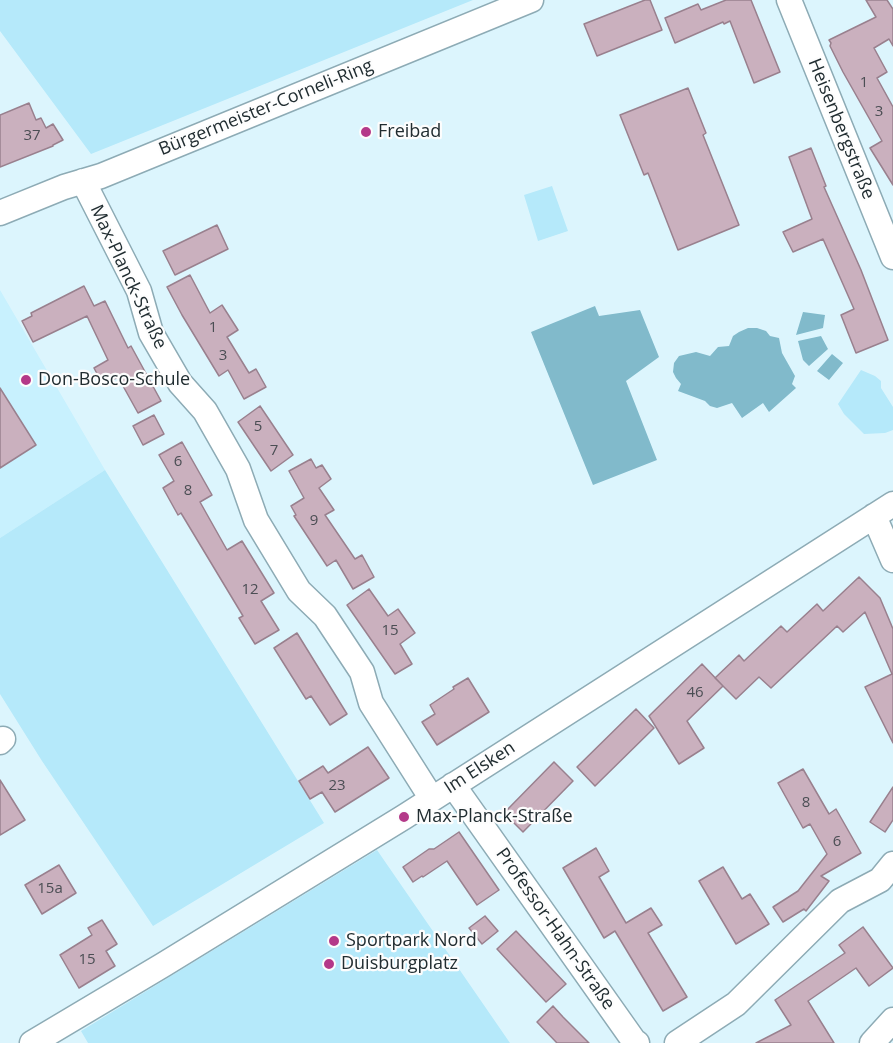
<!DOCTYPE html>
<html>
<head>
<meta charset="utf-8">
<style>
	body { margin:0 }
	canvas { display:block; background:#dcf5fd }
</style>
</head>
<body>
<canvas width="893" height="1043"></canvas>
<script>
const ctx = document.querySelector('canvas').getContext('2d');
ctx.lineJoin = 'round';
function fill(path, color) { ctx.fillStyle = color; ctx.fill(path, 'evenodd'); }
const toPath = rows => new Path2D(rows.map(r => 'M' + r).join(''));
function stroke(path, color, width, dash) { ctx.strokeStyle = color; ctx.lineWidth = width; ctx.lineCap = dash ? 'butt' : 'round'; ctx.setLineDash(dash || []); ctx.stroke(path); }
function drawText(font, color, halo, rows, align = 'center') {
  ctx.font = font + ' "Open Sans",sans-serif'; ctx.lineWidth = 4.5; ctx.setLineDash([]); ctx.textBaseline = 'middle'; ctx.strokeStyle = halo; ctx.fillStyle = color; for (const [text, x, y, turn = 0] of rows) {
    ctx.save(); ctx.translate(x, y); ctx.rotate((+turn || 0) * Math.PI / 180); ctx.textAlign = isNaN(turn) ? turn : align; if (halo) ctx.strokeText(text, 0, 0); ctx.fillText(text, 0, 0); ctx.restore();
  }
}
fill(toPath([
	[0,290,105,470,0,538]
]), '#c8f1fe');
fill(toPath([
	[0,0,473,0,91,154,0,31],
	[552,186,568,231,538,241,524,195],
	[861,370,875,376,881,381,881,388,893,407,893,430,885,433,864,434,844,414,838,404],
	[105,470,324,823,153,926,42,761,0,694,0,538],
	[377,850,510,1043,88,1043,81,1031]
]), '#b5e9fa');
fill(toPath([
	[595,306,599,316,640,310,659,357,626,381,657,460,593,485,531,332],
	[803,312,825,315,823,328,796,335],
	[748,328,757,328,766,331,770,336,779,338,782,353,795,376,792,384,796,388,769,412,763,403,742,418,732,403,717,408,710,406,705,401,678,391,681,384,676,378,673,372,674,363,679,356,696,352,710,356,718,347,729,346,733,336,739,332],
	[821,336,828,349,809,366,803,360,798,341],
	[832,354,843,363,829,380,817,371]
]), '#81bacb');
const building = toPath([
	[645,0,650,0,662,30,597,56,584,24,645,0],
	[726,0,751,0,780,72,754,83,730,21,724,24,723,22,675,43,665,18,698,4,701,10,726,0],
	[866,0,887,0,893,9,893,46,889,39,874,48,887,72,877,78,893,107,893,185,870,148,882,141,843,72,830,46,831,43,829,40,876,17,866,0],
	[688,88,706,133,703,135,739,225,678,250,648,173,644,175,620,115,688,88],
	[29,103,36,120,41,118,46,128,53,124,63,140,53,145,53,146,0,167,0,115,29,103],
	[811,148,826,186,824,187,861,270,888,340,856,353,841,315,854,309,823,239,793,252,783,232,812,219,789,157,811,148],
	[217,225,228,249,175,275,163,251,217,225],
	[190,275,210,313,222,305,238,330,227,337,249,373,256,369,266,387,244,399,228,370,219,376,182,315,167,287,190,275],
	[84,286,94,306,105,301,128,348,131,346,161,401,138,413,118,377,103,385,94,368,108,360,87,316,33,342,22,321,32,316,31,313,84,286],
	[0,388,36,445,0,468,0,388],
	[260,406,293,455,271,471,238,422,260,406],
	[154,415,164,434,143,445,133,426,154,415],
	[182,442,212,495,200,502,227,550,242,541,274,593,261,601,279,630,255,644,239,618,243,616,181,513,178,515,163,488,174,481,159,455,182,442],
	[311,459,316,468,322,465,331,479,319,488,334,510,325,515,355,559,362,555,374,577,353,589,336,560,327,566,294,516,296,515,291,506,304,498,289,471,311,459],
	[859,577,880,598,893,629,893,743,865,687,892,674,865,612,843,632,837,626,771,688,759,677,736,699,715,678,739,655,744,661,781,626,787,632,817,604,823,611,859,577],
	[369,589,388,616,398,609,415,633,400,644,412,664,395,674,347,605,369,589],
	[297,633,347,714,330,725,311,696,306,699,274,648,297,633],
	[702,664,723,686,687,721,704,748,679,764,649,716,702,664],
	[468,678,489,712,437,745,422,722,435,714,430,705,454,689,453,687,468,678],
	[636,709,654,728,595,786,577,767,636,709],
	[368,747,389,778,335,812,322,792,310,799,299,781,323,766,328,773,368,747],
	[554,762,573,781,523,832,504,813,554,762],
	[803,769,829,814,836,809,861,853,821,876,829,881,806,911,804,909,783,922,773,907,798,891,827,854,810,824,803,828,778,783,803,769],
	[0,780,25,820,0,835,0,780],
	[893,787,893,820,885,832,870,822,893,787],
	[459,832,499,890,477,905,447,861,423,877,422,876,413,882,403,867,429,849,434,849,459,832],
	[596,848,609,871,599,877,626,923,651,908,662,925,648,933,687,997,663,1011,615,931,604,938,563,868,596,848],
	[59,865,76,893,42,914,25,885,59,865],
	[723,867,742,899,750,894,769,924,736,944,699,881,723,867],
	[485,916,498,931,482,944,469,928,485,916],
	[102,920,117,944,106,951,115,966,79,988,60,955,92,935,88,928,102,920],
	[863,927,893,968,869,986,856,968,808,1001,834,1043,756,1043,791,1025,775,1000,845,953,839,945,863,927],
	[516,931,566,984,546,1002,497,949,516,931],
	[553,1006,563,1017,589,1043,557,1043,537,1022,553,1006]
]);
fill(building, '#cab0be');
stroke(building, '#99808e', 1.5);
const minor = toPath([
	[789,0,893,257],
	[83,181,139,291,151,333,180,383,205,411,238,469,256,520,299,591,325,616,362,672,371,703,432,799],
	[0,213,64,187,101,176,531,0],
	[874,516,893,560],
	[0,742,3,739],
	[453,785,634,1041,637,1043],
	[32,1043,163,965,404,817,893,504],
	[677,1043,736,1004,840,901,880,880,893,864],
	[872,1043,893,1020]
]);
stroke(minor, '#8dabb5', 27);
stroke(minor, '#fff', 24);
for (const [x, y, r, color] of [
	[366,132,6,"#b43989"],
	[26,380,6,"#b43989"],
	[404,817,6,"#b43989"],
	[334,941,6,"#b43989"],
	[329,964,6,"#b43989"]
]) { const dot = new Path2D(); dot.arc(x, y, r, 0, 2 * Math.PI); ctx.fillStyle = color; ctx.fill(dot); stroke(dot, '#fdfdfd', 2); }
drawText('15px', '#4b4e54', null, [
	["1",864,83],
	["3",879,112],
	["37",32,136],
	["1",213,328],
	["3",223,356],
	["5",258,427],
	["7",274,451],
	["6",178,462],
	["8",188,491],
	["9",314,521],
	["12",250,590],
	["15",390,631],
	["46",695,693],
	["23",337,786],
	["8",806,803],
	["6",837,842],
	["15a",50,889],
	["15",87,960]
]);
drawText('18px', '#212d31', '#fdfdfd', [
	["Bürgermeister-Corneli-Ring",266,108,-22],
	["Heisenbergstraße",841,129,68],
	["Max-Planck-Straße",128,277,65],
	["Im Elsken",480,768,-33],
	["Professor-Hahn-Straße",555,929,55]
]);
drawText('18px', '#212d31', '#fdfdfd', [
	["Freibad",378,132],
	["Don-Bosco-Schule",38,380],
	["Max-Planck-Straße",416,817],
	["Sportpark Nord",346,941],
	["Duisburgplatz",341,964]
], 'left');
</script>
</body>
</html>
